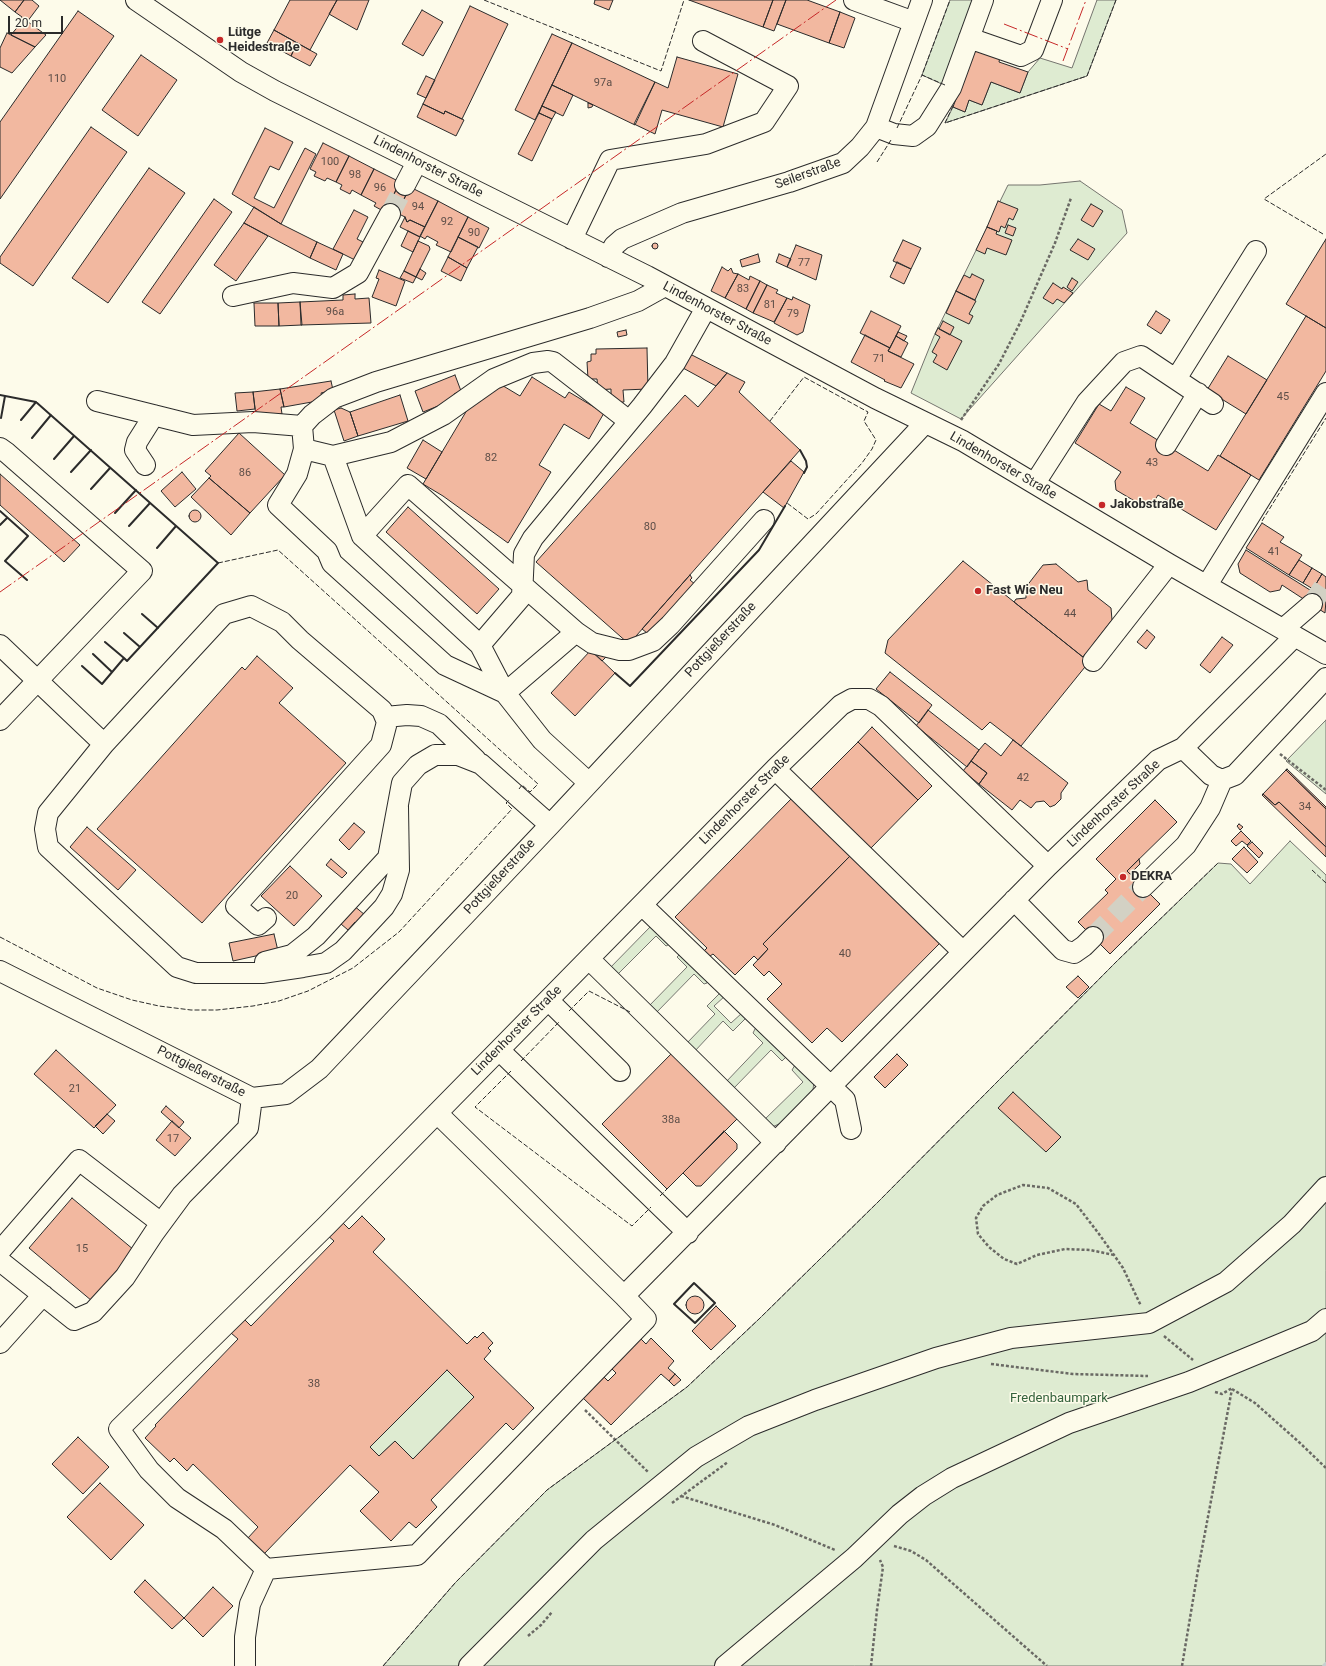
<!DOCTYPE html>
<html>
<head>
<meta charset="utf-8">
<style>
	body { margin:0 }
	#map { position:relative; width:1326px; height:1666px; overflow:hidden; background:#fdfbea; font-family:Roboto,sans-serif }
	canvas { display:block }
	.scale { position:absolute; left:8px; top:16px; width:55px; height:18px; box-sizing:border-box; border:2px solid #2b2b2b; border-top:0; padding-left:5px; font-size:12px; line-height:14px; white-space:nowrap; color:#2b2b2b; -webkit-text-stroke:3px #fdfbea; paint-order:stroke }
</style>
</head>
<body>
<div id="map">
<canvas width="1326" height="1666"></canvas>
<div class="scale">20 m</div>
</div>
<script>
const ctx = document.querySelector('canvas').getContext('2d');
ctx.lineJoin = 'round';
function fill(path, color) { ctx.fillStyle = color; ctx.fill(path, 'evenodd'); }
const toPath = rows => new Path2D(rows.map(r => 'M' + r).join(''));
function stroke(path, color, width, dash) { ctx.strokeStyle = color; ctx.lineWidth = width; ctx.lineCap = dash ? 'butt' : 'round'; ctx.setLineDash(dash || []); ctx.stroke(path); }
function drawText(font, color, halo, rows, align = 'center') {
  ctx.font = font + ' Roboto,sans-serif'; ctx.lineWidth = 3; ctx.setLineDash([]); ctx.textBaseline = 'middle'; ctx.strokeStyle = halo; ctx.fillStyle = color; for (const [text, x, y, turn = 0] of rows) {
    ctx.save(); ctx.translate(x, y); ctx.rotate((+turn || 0) * Math.PI / 180); ctx.textAlign = isNaN(turn) ? turn : align; if (halo) ctx.strokeText(text, 0, 0); ctx.fillText(text, 0, 0); ctx.restore();
  }
}
const green = toPath([
	[950,0,975,0,944,85,922,75,950,0],
	[1097,0,1116,0,1087,76,945,123,953,107,965,112,969,100,982,105,991,82,1020,93,1028,72,1040,58,1072,68,1097,0],
	[1080,181,1122,210,1127,233,961,419,911,393,934,336,1008,185,1040,185,1080,181],
	[1326,720,1326,794,1286,761,1326,720],
	[1290,841,1326,875,1326,1666,383,1666,455,1583,547,1490,687,1387,759,1319,878,1202,1117,961,1218,863,1231,864,1250,884,1290,841],
	[652,925,670,943,668,945,666,946,656,936,616,976,648,1007,687,967,677,957,681,953,708,980,707,983,704,984,694,974,655,1014,686,1044,715,1014,707,1006,721,992,725,996,714,1006,731,1023,742,1013,745,1015,747,1017,733,1031,723,1021,694,1052,725,1083,763,1043,753,1033,756,1027,761,1024,790,1053,782,1061,771,1050,732,1090,763,1121,803,1082,792,1070,795,1065,800,1062,810,1072,814,1081,813,1090,779,1124,772,1127,762,1124,607,971,652,925],
	[447,1370,474,1397,413,1459,395,1441,379,1456,370,1447,447,1370]
]);
fill(green, '#deebd1');
stroke(green, '#74746e', 1);
stroke(toPath([
	[1325,1666,1326,1665]
]), '#c7d0d0', 5.5);
const building = toPath([
	[0,0,24,0,15,12,0,0],
	[24,0,32,0,39,6,27,22,24,19,23,20,21,19,22,17,15,12,24,0],
	[290,0,337,0,310,50,274,30,290,0],
	[337,0,369,0,357,30,329,14,337,0],
	[595,0,613,0,609,10,594,4,595,0],
	[689,0,773,0,763,27,689,0],
	[773,0,786,0,774,31,763,27,773,0],
	[786,0,807,0,840,12,829,43,777,24,786,0],
	[470,6,508,24,462,119,445,111,444,114,423,104,470,6],
	[422,10,443,22,423,56,402,44,422,10],
	[78,11,114,36,0,199,0,122,78,11],
	[840,12,855,18,844,48,829,43,840,12],
	[24,19,46,35,35,47,11,35,24,19],
	[274,30,297,43,291,56,267,43,274,30],
	[7,33,35,47,12,73,0,67,0,48,7,33],
	[552,34,572,43,535,120,515,110,552,34],
	[297,43,317,54,310,66,291,56,297,43],
	[572,43,655,82,635,125,552,85,572,43],
	[975,47,1000,57,999,62,1028,72,1020,93,991,82,982,105,969,100,965,112,953,107,975,47],
	[141,55,177,80,138,136,102,110,141,55],
	[677,57,738,74,723,127,662,110,655,134,634,124,655,82,668,88,677,57],
	[426,76,435,80,426,98,417,94,426,76],
	[552,85,573,95,563,116,542,106,552,85],
	[588,103,593,105,592,107,588,108,588,103],
	[423,104,444,114,445,111,464,120,456,136,417,117,423,104],
	[542,106,556,112,552,119,539,113,542,106],
	[539,113,552,119,532,161,518,154,539,113],
	[91,127,127,152,33,286,0,263,0,257,91,127],
	[265,128,293,142,279,170,270,166,254,198,274,208,305,148,316,154,281,224,232,194,265,128],
	[323,143,349,156,336,182,327,178,325,181,314,176,316,172,310,169,323,143],
	[349,156,374,169,361,195,352,190,350,194,340,189,342,185,336,182,349,156],
	[149,168,185,193,108,303,72,278,149,168],
	[374,169,400,182,385,212,374,206,376,203,361,195,374,169],
	[400,182,410,187,395,217,385,212,400,182],
	[410,187,438,201,425,227,410,220,407,222,405,217,397,213,410,187],
	[214,199,232,212,160,314,142,302,214,199],
	[438,201,468,217,451,252,436,245,438,242,427,236,425,239,420,236,438,201],
	[998,201,1018,209,1013,220,1009,218,1005,228,1001,226,999,232,987,227,998,201],
	[1091,204,1103,211,1093,227,1081,220,1091,204],
	[254,207,281,224,317,242,310,258,244,223,254,207],
	[354,210,368,217,357,239,365,243,357,261,333,249,354,210],
	[405,217,407,222,410,220,425,227,420,237,400,227,405,217],
	[468,217,489,228,479,248,458,237,468,217],
	[244,223,268,236,236,281,214,265,244,223],
	[1008,225,1016,228,1013,236,1005,233,1008,225],
	[987,227,997,231,996,234,1012,240,1006,255,987,248,985,254,976,250,987,227],
	[408,231,420,237,413,252,401,246,408,231],
	[458,237,478,247,467,268,448,257,458,237],
	[1078,239,1095,249,1088,260,1070,250,1078,239],
	[1326,239,1326,328,1286,304,1326,239],
	[903,240,921,248,911,269,893,261,903,240],
	[418,241,429,246,430,249,416,277,404,271,418,241],
	[317,242,343,254,336,270,310,258,317,242],
	'652 246a3 3 0 1 1 6 0a3 3 0 1 1-6 0Z',
	[796,245,822,255,816,280,787,267,796,245],
	[758,254,760,262,742,267,740,260,758,254],
	[779,254,791,259,787,267,776,262,779,254],
	[448,257,467,268,461,281,441,271,448,257],
	[897,262,911,269,904,284,890,277,897,262],
	[722,267,728,271,731,268,733,273,738,274,725,298,711,291,722,267],
	[420,269,426,273,422,280,416,277,420,269],
	[379,270,405,281,396,306,372,297,379,279,376,278,379,270],
	[404,271,416,277,413,283,400,278,404,271],
	[738,274,749,280,750,276,760,281,746,309,725,298,738,274],
	[972,274,984,280,975,300,956,291,964,275,970,278,972,274],
	[1072,278,1078,282,1072,291,1067,287,1072,278],
	[760,281,767,285,753,313,746,309,760,281],
	[1053,283,1062,289,1063,287,1073,293,1064,303,1057,299,1053,304,1043,298,1053,283],
	[767,285,778,290,776,293,787,298,774,322,753,313,767,285],
	[956,291,976,301,969,314,973,316,969,324,946,313,956,291],
	[355,294,355,299,369,298,371,323,301,325,300,302,343,300,343,295,355,294],
	[793,297,810,305,803,332,797,335,774,323,787,298,792,300,793,297],
	[300,302,302,325,279,326,278,303,300,302],
	[254,303,278,303,279,326,255,326,254,303],
	[871,311,901,326,890,348,860,333,871,311],
	[1156,311,1170,320,1161,334,1147,325,1156,311],
	[1306,316,1326,328,1326,371,1259,480,1220,456,1306,316],
	[943,321,954,327,950,335,939,329,943,321],
	[938,328,962,341,947,370,933,362,937,355,932,352,940,337,935,334,938,328],
	[626,330,627,335,618,337,617,332,626,330],
	[898,332,907,336,904,341,896,336,898,332],
	[865,335,890,348,888,351,914,364,901,388,884,381,885,380,851,362,865,335],
	[896,336,908,343,901,357,888,351,896,336],
	[647,348,648,389,623,390,624,402,611,403,611,389,598,390,597,379,588,379,587,362,591,361,591,354,596,354,596,349,647,348],
	[690,354,727,373,716,386,683,368,690,354],
	[1228,356,1267,380,1246,414,1207,390,1228,356],
	[727,373,745,382,739,392,800,450,629,644,536,562,685,395,698,407,727,373],
	[455,375,461,391,454,394,456,399,423,412,415,391,455,375],
	[532,377,565,398,569,392,604,413,589,439,564,424,539,465,551,472,508,543,443,496,423,484,470,405,500,384,520,396,532,377],
	[331,381,333,390,321,393,323,400,284,407,280,389,331,381],
	[1126,387,1145,398,1130,423,1208,471,1218,455,1251,475,1216,530,1158,495,1153,503,1143,506,1116,490,1115,481,1121,472,1075,443,1099,404,1111,411,1126,387],
	[280,389,284,407,281,407,282,414,256,416,253,392,280,389],
	[253,392,255,409,237,411,235,393,253,392],
	[400,395,408,421,358,436,350,412,400,395],
	[341,408,350,412,358,436,344,441,334,410,341,408],
	[239,433,285,475,250,513,209,478,211,476,205,471,239,433],
	[423,440,442,452,426,479,407,468,423,440],
	[791,461,804,472,784,508,763,492,791,461],
	[182,472,196,489,175,507,161,491,182,472],
	[0,474,80,545,64,562,0,505,0,474],
	[209,478,250,513,231,535,191,497,209,478],
	[408,507,499,589,477,614,386,532,408,507],
	'189 516a6 6 0 1 1 12 0a6 6 0 1 1-12 0Z',
	[1262,523,1284,537,1280,542,1302,555,1289,575,1246,548,1262,523],
	[1246,550,1326,600,1325,613,1282,585,1280,590,1270,592,1240,573,1238,564,1246,550],
	[1299,560,1312,568,1303,583,1289,575,1299,560],
	[963,561,1089,662,1021,746,990,722,982,730,885,653,888,640,963,561],
	[1056,564,1078,582,1087,580,1088,590,1111,608,1112,620,1094,643,1096,653,1085,654,1083,657,1014,602,1016,599,1026,598,1026,587,1043,565,1056,564],
	[1312,568,1322,574,1313,589,1303,583,1312,568],
	[1322,574,1326,577,1326,598,1313,589,1322,574],
	[690,575,692,578,690,580,696,585,665,621,647,633,642,629,690,575],
	[1147,630,1155,637,1146,649,1137,642,1147,630],
	[1222,637,1233,645,1210,673,1200,665,1222,637],
	[591,650,615,673,575,716,551,693,591,650],
	[591,651,608,655,602,661,591,651],
	[257,656,293,688,279,703,346,763,202,923,97,829,242,667,245,670,257,656],
	[890,672,932,705,919,723,876,689,890,672],
	[928,710,979,750,967,767,916,726,928,710],
	[872,727,932,786,918,800,858,742,872,727],
	[1013,740,1068,783,1061,793,1061,799,1055,805,1050,807,1044,801,1036,802,1031,808,1020,800,1012,810,979,784,987,773,971,761,979,750,985,743,1001,756,1013,740],
	[858,742,918,800,869,850,809,791,858,742],
	[971,761,987,773,979,784,963,771,971,761],
	[1287,769,1326,807,1326,809,1286,770,1287,769],
	[1286,770,1326,809,1326,847,1279,802,1275,805,1263,794,1286,770],
	[1263,794,1275,805,1279,802,1326,847,1326,857,1262,795,1263,794],
	[792,798,851,855,763,944,768,949,758,960,754,956,735,975,713,954,710,956,704,951,707,948,675,917,792,798],
	[1155,800,1177,822,1127,871,1160,904,1110,954,1078,922,1108,893,1105,890,1116,879,1096,859,1155,800],
	[354,823,365,832,349,850,339,840,354,823],
	[1239,824,1243,827,1240,830,1237,826,1239,824],
	[87,827,136,870,118,890,70,847,87,827],
	[1241,831,1251,841,1247,845,1242,841,1236,846,1231,841,1241,831],
	[1252,842,1263,853,1259,858,1247,846,1252,842],
	[1244,847,1258,862,1247,873,1232,859,1244,847],
	[851,855,940,943,842,1042,827,1028,812,1043,767,999,782,984,769,971,764,976,753,965,768,949,763,944,851,855],
	[331,859,347,873,342,878,326,865,331,859],
	[1139,859,1140,864,1130,874,1127,871,1139,859],
	[290,866,322,896,294,926,261,896,290,866],
	[353,905,365,915,357,924,355,922,348,930,341,924,348,916,353,905],
	[274,934,278,951,233,961,229,943,274,934],
	[1078,976,1089,987,1078,998,1066,987,1078,976],
	[56,1050,116,1105,94,1128,34,1074,56,1050],
	[674,1051,740,1116,667,1189,602,1124,674,1051],
	[897,1054,908,1065,885,1088,874,1077,897,1054],
	[1013,1092,1061,1137,1046,1152,998,1108,1013,1092],
	[166,1106,184,1122,179,1128,161,1112,166,1106],
	[107,1114,115,1121,103,1134,95,1126,107,1114],
	[172,1121,191,1138,175,1156,156,1140,172,1121],
	[724,1131,737,1144,737,1149,701,1186,696,1186,683,1173,724,1131],
	[72,1198,134,1250,92,1301,29,1248,72,1198],
	[362,1216,385,1239,373,1252,467,1344,475,1336,477,1338,483,1332,493,1343,488,1348,491,1351,484,1359,534,1408,513,1430,506,1423,431,1500,437,1507,416,1528,409,1522,391,1541,360,1511,379,1492,350,1465,263,1555,247,1539,258,1527,193,1464,187,1471,174,1458,170,1462,145,1438,156,1426,155,1425,238,1339,231,1333,244,1319,251,1326,334,1241,327,1235,341,1221,349,1229,362,1216],
	[447,1370,474,1397,413,1459,395,1441,379,1456,370,1447,447,1370],
	'686 1305a9 9 0 1 1 18 0a9 9 0 1 1-18 0Z',
	[716,1306,736,1326,711,1350,692,1331,716,1306],
	[640,1338,646,1344,651,1338,674,1361,668,1368,675,1374,669,1381,661,1374,611,1425,582,1397,603,1376,608,1381,616,1373,611,1368,640,1338],
	[675,1374,681,1380,674,1386,669,1381,675,1374],
	[78,1437,109,1467,83,1494,52,1464,78,1437],
	[100,1483,144,1525,111,1560,67,1517,100,1483],
	[145,1580,184,1618,172,1629,134,1592,145,1580],
	[213,1587,233,1606,203,1637,184,1618,213,1587]
]);
fill(building, '#f2b8a0');
stroke(building, '#2b2b2b', 1);
stroke(toPath([
	[390,214,405,185],
	[1312,604,1326,583],
	[1093,937,1143,887]
]), '#d3d1c4', 20, [20, 10]);
const minor = toPath([
	[136,0,241,72,275,91,647,276,875,398,963,441,1169,564,1326,654],
	[854,0,914,22],
	[969,38,1021,56,1033,50,1052,0],
	[876,127,894,134,913,136,927,126,951,88,983,0],
	[405,185,417,162],
	[572,239,610,160,706,144,764,122,788,86,703,41],
	[608,257,614,246,622,239,682,213,789,182,843,163,860,147,876,127,922,0],
	[233,296,293,283,333,288,358,273,390,214],
	[1176,379,1256,251],
	[97,401,193,425,253,422,302,426,304,449,297,474,278,505,327,551,332,563,445,665,505,693,576,632,408,485,362,536],
	[302,426,312,415,334,398,350,392,376,382,590,318,638,301,665,286],
	[1166,445,1198,393],
	[0,448,7,453,142,571,0,720],
	[304,449,333,456,362,536,480,645],
	[333,456,391,442,443,415,494,379,533,363,548,361,553,362,629,421],
	[145,465,135,450,137,442,154,415],
	[1035,483,1087,402,1124,362,1141,356,1213,404],
	[1207,585,1326,393],
	[1283,629,1312,604],
	[576,632,592,643,620,650,629,650,653,641,670,625,764,520],
	[0,645,104,744,224,614,251,606,282,622,300,640,382,710,387,722,381,745,236,906,258,925,266,918],
	[1093,661,1169,564],
	[385,717,407,715,421,716,439,724,476,760],
	[104,744,48,813,45,829,48,847,177,967,196,973,262,973,303,967,326,963,343,951,384,907,392,894,399,870,398,807],
	[1183,748,1211,775,1222,780,1235,775,1326,678],
	[775,769,963,952],
	[588,782,542,740,505,693,480,645,522,596,524,554,533,538,642,406,675,363,706,308],
	[1143,887,1186,845,1210,808,1222,780],
	[1014,900,1063,950,1074,953,1084,946,1093,937],
	[642,905,845,1100,851,1129],
	[589,959,776,1143],
	[265,962,292,955,316,936,388,858,402,783,418,765,435,755,458,755,481,764,550,825],
	[0,971,252,1098,286,1094,319,1069,550,825,925,423],
	[548,1000,620,1071],
	[499,1050,688,1233],
	[437,1113,624,1296,1048,866,1158,760,1183,748,1295,636],
	[0,1251,79,1160,161,1223],
	[0,1261,74,1320,93,1312,125,1277,154,1233,182,1195,248,1128,252,1098],
	[624,1296,646,1319,417,1555,266,1569,224,1529,177,1498,149,1470,119,1429,327,1225,775,769,841,705,852,699,869,699,881,706,1048,866],
	[0,1343,43,1295],
	[245,1666,245,1637,250,1604,266,1569],
	[469,1666,594,1540,696,1457,749,1426,815,1400,936,1358,1011,1338,1149,1323,1226,1282,1292,1224,1326,1187],
	[725,1666,854,1558,900,1514,923,1496,952,1478,1069,1423,1189,1382,1312,1331,1326,1319]
]);
stroke(minor, '#2b2b2b', 22);
stroke(toPath([
	[961,420,999,364,1020,323,1055,243,1071,198],
	[1280,754,1326,790],
	[1114,1255,1090,1250,1065,1249,1037,1255,1017,1264,1004,1259,989,1247,978,1234,976,1218,983,1206,997,1195,1023,1185,1048,1188,1076,1204,1099,1234,1114,1255,1123,1268,1141,1306],
	[1164,1336,1193,1360],
	[991,1364,1073,1374,1148,1376],
	[1232,1389,1255,1403,1300,1443,1326,1468],
	[1215,1392,1222,1394,1232,1388],
	[585,1410,648,1472],
	[681,1496,775,1525,835,1550],
	[672,1503,728,1462],
	[894,1546,911,1551,926,1560,1047,1666],
	[528,1636,541,1625,552,1612],
	[871,1666,877,1610,883,1567,880,1560],
	[1182,1666,1198,1570,1232,1389]
]), '#6a6964', 2.5, [3, 2]);
stroke(minor, '#fdfbea', 20);
stroke(toPath([
	[484,0,661,71,684,0],
	[945,85,922,75,950,0],
	[953,106,945,123,1087,76,1116,0],
	[897,128,922,75],
	[877,162,891,140],
	[1323,234,1264,199,1326,154],
	[770,421,804,377,868,412,864,421,876,440,872,449,862,463,816,514,808,519,787,503],
	[1262,521,1326,418],
	[218,563,278,550,538,784,530,792,522,785,519,789],
	[1312,870,1326,883],
	[0,937,97,988,132,1000,159,1006,191,1010,217,1010,253,1006,279,1001,308,991,353,968,399,932,512,809,506,803,510,799],
	[569,1011,589,991,630,1012],
	[521,1061,560,1021],
	[511,1071,475,1107,632,1226,651,1207],
	[660,1196,667,1189],
	[383,1666,455,1583,547,1490,687,1387,759,1319,878,1202,1117,961,1218,863]
]), '#2b2b2b', 1, [5, 2]);
stroke(toPath([
	[0,395,36,402,218,563,127,661,124,658,102,684,82,666],
	[1,418,5,396],
	[21,420,36,402],
	[32,438,51,415],
	[800,450,806,461,807,467,804,473],
	[54,459,74,436],
	[71,472,91,450],
	[91,489,110,468],
	[0,511,28,536,5,561,27,580],
	[115,513,136,490],
	[0,525,7,518],
	[129,526,150,503],
	[157,548,176,526],
	[142,614,158,628],
	[124,633,140,647],
	[105,642,124,658],
	[93,654,112,672],
	[615,673,630,686,759,550,785,506],
	[694,1283,715,1303,695,1323,674,1304,694,1283]
]), '#2b2b2b', 2);
stroke(toPath([
	[1004,24,1068,49],
	[1063,61,1086,0],
	[0,592,836,0]
]), '#c62828', 1, [14, 3, 2, 3]);
for (const [x, y, r, color] of [
	[220,40,4,"#c62828"],
	[1102,505,4,"#c62828"],
	[978,591,4,"#c62828"],
	[1123,877,4,"#c62828"]
]) { const dot = new Path2D(); dot.arc(x, y, r, 0, 2 * Math.PI); ctx.fillStyle = color; ctx.fill(dot); stroke(dot, '#fdfbea', 1.5); }
drawText('11px', '#5d4e48', null, [
	["110",57,79],
	["97a",603,83],
	["100",330,162],
	["98",355,175],
	["96",380,188],
	["94",418,207],
	["92",447,222],
	["90",474,233],
	["77",804,263],
	["83",743,289],
	["81",770,305],
	["96a",335,312],
	["79",793,314],
	["71",879,359],
	["45",1283,397],
	["82",491,458],
	["43",1152,463],
	["86",245,473],
	["80",650,527],
	["41",1274,552],
	["44",1070,614],
	["42",1023,778],
	["34",1305,807],
	["20",292,896],
	["40",845,954],
	["21",75,1089],
	["38a",671,1120],
	["17",173,1139],
	["15",82,1249],
	["38",314,1384]
]);
drawText('bold 13px', '#2b2b2b', '#fdfbea', [
	["Lütge",228,33],
	["Heidestraße",228,48],
	["Jakobstraße",1110,505],
	["Fast Wie Neu",986,591],
	["DEKRA",1131,877]
], 'left');
drawText('13px', '#2b2b2b', '#fdfbea', [
	["Lindenhorster Straße",428,167,27],
	["Seilerstraße",808,174,-20],
	["Lindenhorster Straße",717,314,28],
	["Lindenhorster Straße",1003,466,30],
	["Pottgießerstraße",721,640,-47],
	["Lindenhorster Straße",745,800,-45],
	["Lindenhorster Straße",1114,804,-43],
	["Pottgießerstraße",500,877,-47],
	["Lindenhorster Straße",517,1031,-45],
	["Pottgießerstraße",201,1072,27]
]);
drawText('13px', '#34623c', '#fdfbea', [
	["Fredenbaumpark",1059,1399]
]);
</script>
</body>
</html>
